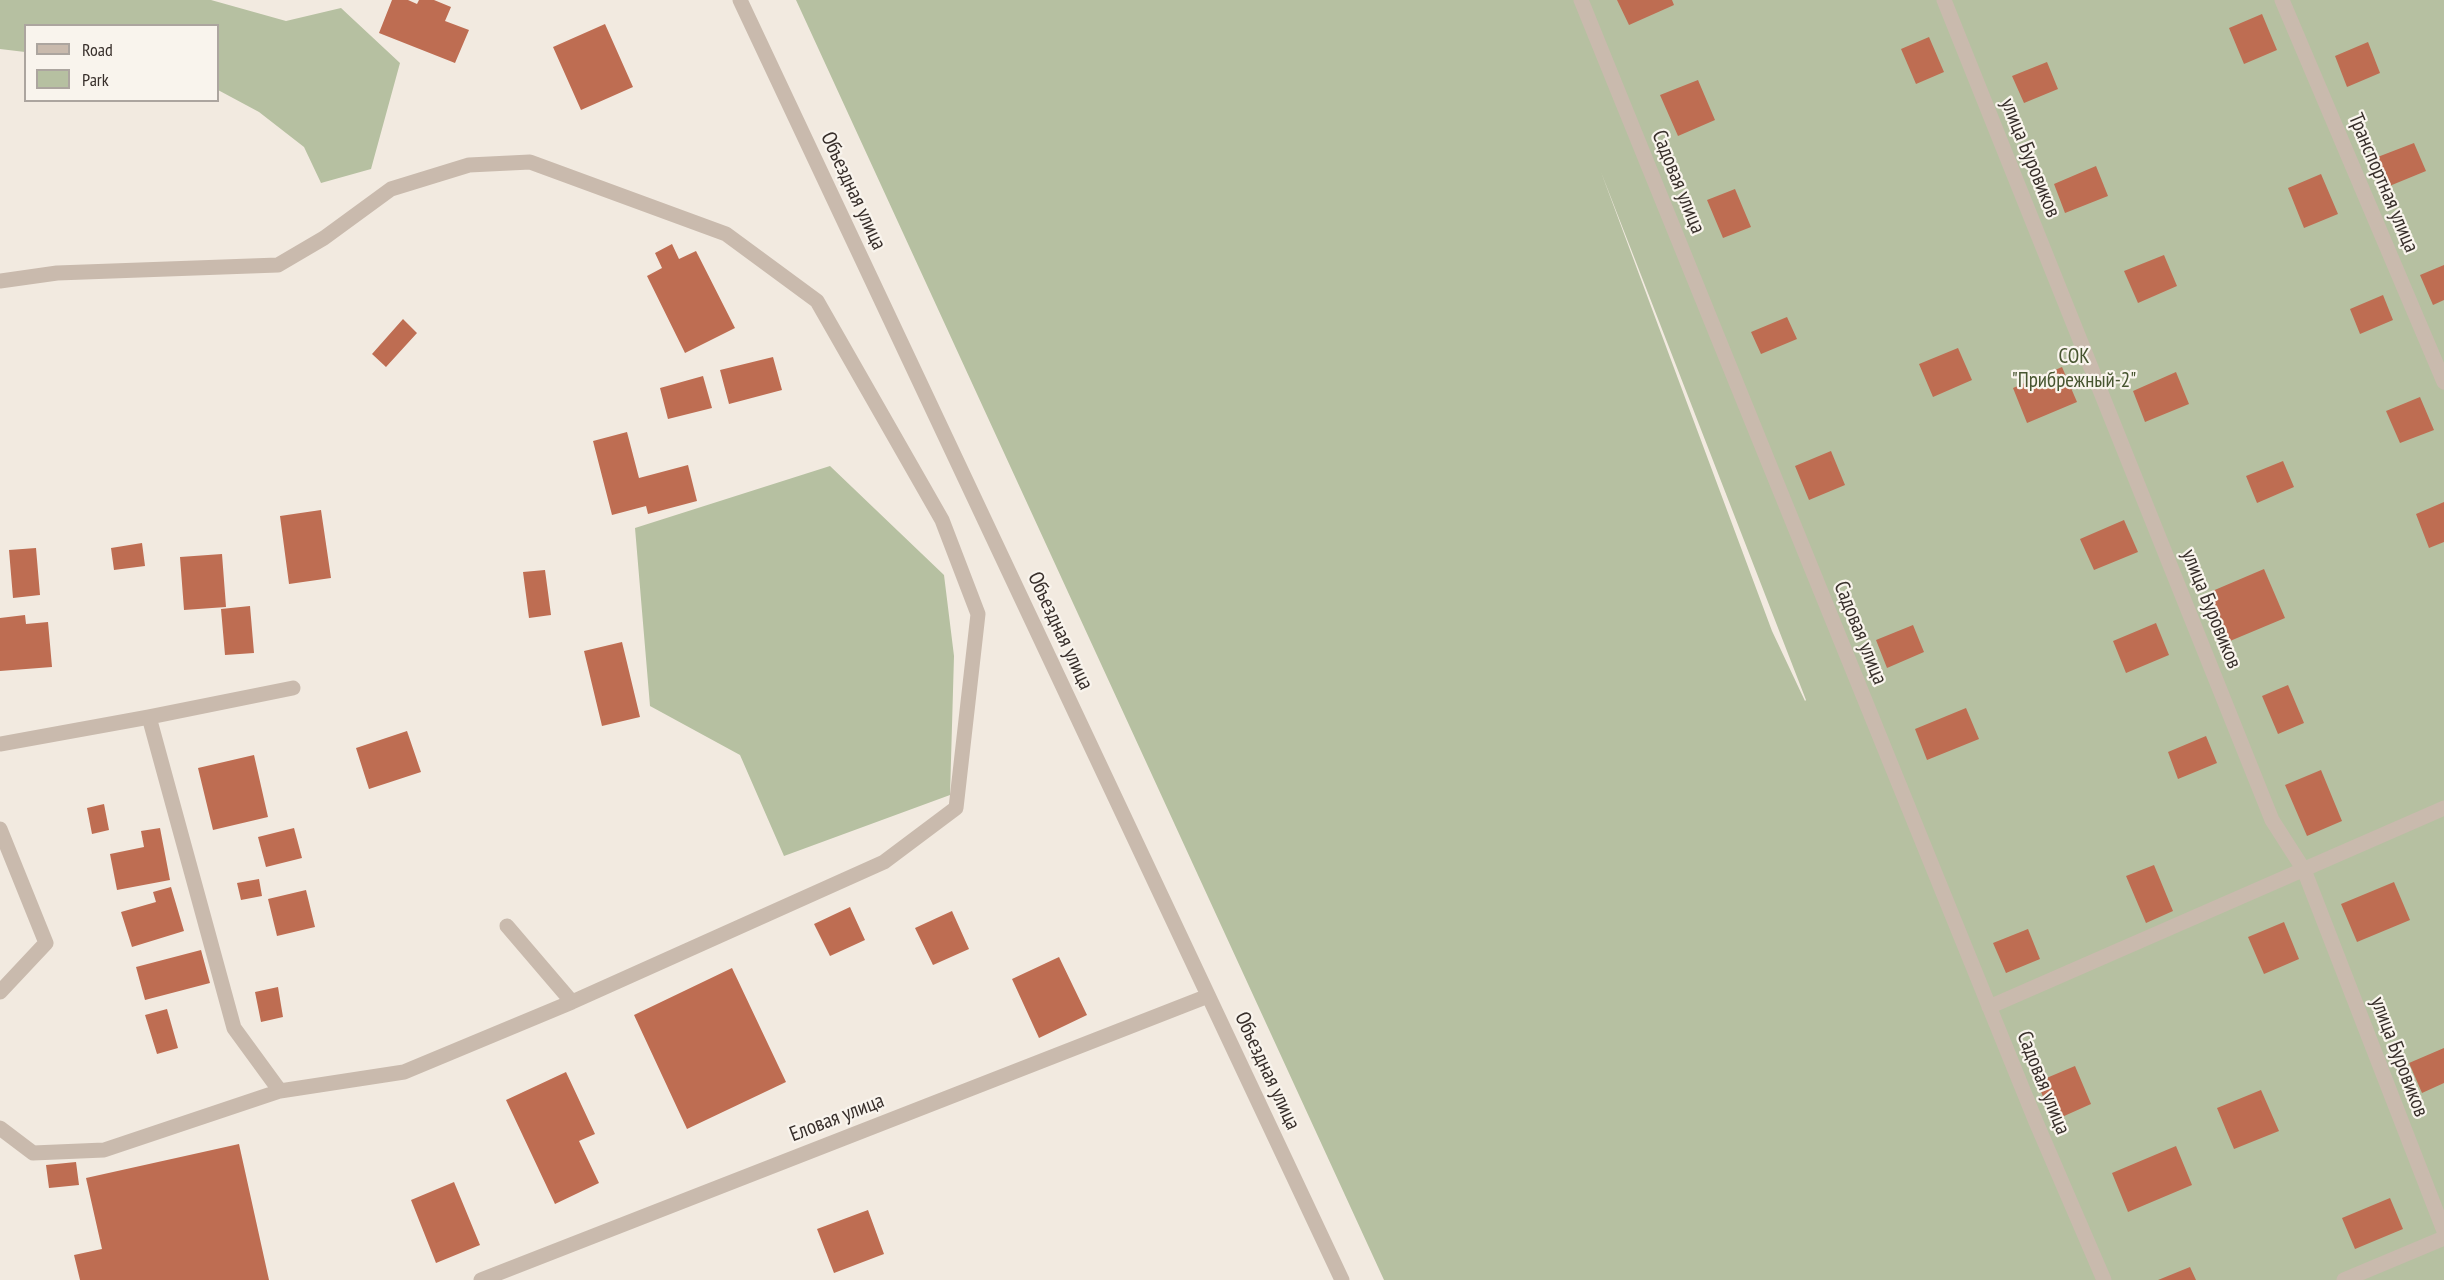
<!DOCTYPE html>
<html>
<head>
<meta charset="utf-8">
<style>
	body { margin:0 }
	#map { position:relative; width:2444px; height:1280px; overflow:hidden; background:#f2eae0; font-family:"PT Sans Narrow",sans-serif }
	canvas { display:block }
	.legend { position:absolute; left:24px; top:24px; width:195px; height:78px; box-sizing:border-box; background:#f9f4ed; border:2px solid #aca59f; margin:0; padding:8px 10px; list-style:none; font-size:18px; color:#382f2b }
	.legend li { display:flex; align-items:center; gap:12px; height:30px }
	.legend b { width:30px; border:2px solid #aca59f }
</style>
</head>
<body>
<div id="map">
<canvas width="2444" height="1280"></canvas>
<ul class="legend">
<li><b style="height:8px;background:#c9baad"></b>Road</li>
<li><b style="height:16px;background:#b6c0a1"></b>Park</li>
</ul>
</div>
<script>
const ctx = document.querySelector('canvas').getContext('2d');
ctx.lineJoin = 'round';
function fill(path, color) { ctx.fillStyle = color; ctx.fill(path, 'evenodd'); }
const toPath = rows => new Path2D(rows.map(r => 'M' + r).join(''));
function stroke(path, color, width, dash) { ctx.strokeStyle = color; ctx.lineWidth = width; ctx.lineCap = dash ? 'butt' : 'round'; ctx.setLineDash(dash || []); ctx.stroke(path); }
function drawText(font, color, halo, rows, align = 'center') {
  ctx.font = font + ' "PT Sans Narrow",sans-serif'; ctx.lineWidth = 4.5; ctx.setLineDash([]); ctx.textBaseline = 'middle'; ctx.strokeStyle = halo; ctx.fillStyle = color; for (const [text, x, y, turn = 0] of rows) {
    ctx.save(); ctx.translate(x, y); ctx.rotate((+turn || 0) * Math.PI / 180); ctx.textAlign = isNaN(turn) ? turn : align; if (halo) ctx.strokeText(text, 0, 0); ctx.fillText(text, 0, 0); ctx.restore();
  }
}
fill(toPath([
	[0,0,211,0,286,21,341,8,400,63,371,169,321,183,304,147,259,112,218,90,218,26,26,26,25,52,0,49],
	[796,0,2444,0,2444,1280,1384,1280],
	[1601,172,1806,700,1805,701,1772,631],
	[830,466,944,575,954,656,950,795,784,856,740,755,650,706,635,528]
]), '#b6c0a1');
fill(toPath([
	[392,0,408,0,417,4,419,0,434,0,451,7,445,21,469,30,455,63,379,33],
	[1617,0,1672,0,1674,5,1629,25],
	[2262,14,2277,50,2244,64,2229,28],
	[605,24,633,87,581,110,553,47],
	[1929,37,1944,72,1916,84,1901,49],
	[2368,42,2380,73,2347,87,2335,56],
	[2047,62,2058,89,2024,103,2012,76],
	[1698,80,1715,120,1678,136,1660,95],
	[2414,143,2426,171,2387,187,2375,158],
	[2096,166,2108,196,2065,213,2054,184],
	[2321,174,2338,214,2304,228,2288,188],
	[1735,189,1751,227,1723,238,1707,200],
	[672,244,679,259,696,251,735,328,685,353,647,276,662,268,655,253],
	[2164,255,2177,286,2138,303,2124,271],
	[2444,265,2444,300,2433,305,2420,275],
	[2383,295,2393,320,2360,334,2350,309],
	[1787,317,1797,339,1761,354,1751,332],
	[403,319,417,333,386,367,372,354],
	[1958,348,1972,380,1933,397,1919,364],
	[773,357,782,390,729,404,720,370],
	[2062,367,2077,402,2027,423,2013,388],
	[2176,372,2189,404,2145,422,2133,391],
	[703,376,712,408,668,419,660,388],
	[2420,397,2434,430,2400,443,2386,411],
	[627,432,639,478,688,465,697,501,648,514,646,506,612,515,593,441],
	[1831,451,1845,485,1809,500,1795,466],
	[2283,461,2294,487,2257,503,2246,476],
	[2444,502,2444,542,2429,548,2416,514],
	[321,510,331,578,289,584,280,516],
	[2124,520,2138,552,2094,570,2080,539],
	[142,543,145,566,114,570,111,548],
	[36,548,40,595,13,598,9,550],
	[222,554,226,607,184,610,180,557],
	[2264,569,2285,618,2230,641,2210,592],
	[545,570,551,615,529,618,523,572],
	[250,606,254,653,225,655,221,609],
	[25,615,26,624,48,622,52,667,0,671,0,618],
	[2156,623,2169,655,2126,673,2113,641],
	[1913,625,1924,652,1887,668,1876,640],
	[622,642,640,717,602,726,584,651],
	[2288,685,2304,723,2278,734,2262,696],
	[1966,708,1979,739,1927,760,1915,729],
	[407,731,421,772,369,789,356,748],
	[2206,736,2217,763,2178,779,2168,752],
	[254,755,268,817,213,830,198,768],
	[2321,770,2342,821,2307,836,2285,785],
	[104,804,109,830,92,834,87,808],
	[160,828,170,880,117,890,110,854,144,847,141,831],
	[294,828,302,858,266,867,258,837],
	[2154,865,2173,911,2146,923,2126,876],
	[259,879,262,896,241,900,237,883],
	[2394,882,2410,920,2357,942,2341,904],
	[171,887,184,931,132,947,121,912,156,902,153,892],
	[306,890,315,927,277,936,268,899],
	[850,907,865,940,830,956,814,924],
	[952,911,969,949,933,965,915,928],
	[2284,922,2299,959,2264,974,2248,937],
	[2028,929,2040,959,2006,973,1993,943],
	[201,950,210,983,145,1000,136,967],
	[1059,957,1087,1015,1039,1038,1012,979],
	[732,968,786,1082,687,1129,634,1015],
	[278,987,283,1017,261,1022,255,992],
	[167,1009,178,1048,157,1054,145,1015],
	[2444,1048,2444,1083,2422,1093,2409,1063],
	[2075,1066,2091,1104,2053,1121,2037,1082],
	[566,1072,595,1134,579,1141,599,1183,555,1204,506,1100],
	[2261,1090,2279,1131,2234,1149,2217,1108],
	[239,1144,269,1280,80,1280,74,1255,102,1249,86,1178],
	[2176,1146,2192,1185,2128,1212,2112,1173],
	[76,1162,79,1185,49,1188,46,1165],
	[454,1182,480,1245,436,1263,411,1200],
	[2390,1198,2403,1229,2355,1249,2342,1218],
	[868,1210,884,1254,834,1273,817,1229],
	[2190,1267,2196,1280,2158,1280]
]), '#be6d52');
stroke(toPath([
	[740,0,1342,1280],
	[1581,0,2036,1122,2104,1280],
	[1944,0,2272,820,2304,870,2444,1231],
	[2282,0,2444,382],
	[0,281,57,273,278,265,324,238,391,189,469,165,530,162,726,234,817,301,942,520,978,614,956,808,884,862,572,1002,404,1072,280,1091,104,1150,33,1153,0,1128],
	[149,717,234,1028,280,1091],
	[0,744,149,717,293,688],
	[0,829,46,943,0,992],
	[507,926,572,1002],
	[1989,1007,2444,808],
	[481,1280,1208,996],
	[2344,1280,2444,1238]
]), '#c9baad', 15);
drawText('21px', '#382f2b', '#f9f4ed', [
	["улица Буровиков",2030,158,68],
	["Садовая улица",1678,182,68],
	["Транспортная улица",2383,183,67],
	["Объездная улица",853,191,65],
	["улица Буровиков",2211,609,68],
	["Объездная улица",1060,631,65],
	["Садовая улица",1860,633,68],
	["улица Буровиков",2399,1057,69],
	["Объездная улица",1267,1071,65],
	["Садовая улица",2043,1083,68],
	["Еловая улица",837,1118,-21]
]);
drawText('21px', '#475530', '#f9f4ed', [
	["СОК",2074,357],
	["\"Прибрежный-2\"",2074,381]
]);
</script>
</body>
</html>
